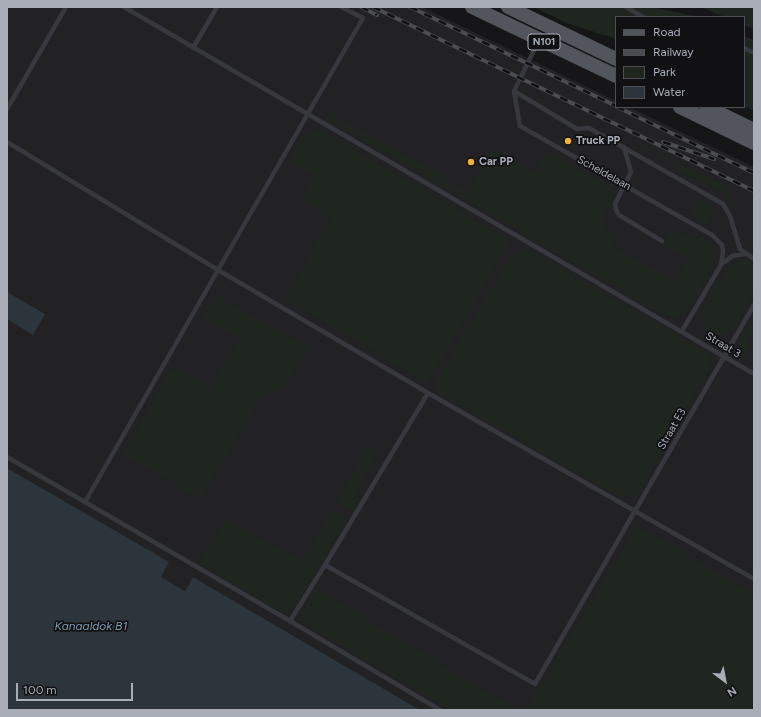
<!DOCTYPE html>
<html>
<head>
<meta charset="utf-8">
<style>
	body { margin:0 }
	#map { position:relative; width:761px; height:717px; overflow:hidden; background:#161618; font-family:Figtree,sans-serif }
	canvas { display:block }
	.frame { position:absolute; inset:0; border:8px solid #a8adb8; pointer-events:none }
	.legend { position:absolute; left:615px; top:16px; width:130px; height:92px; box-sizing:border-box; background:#111113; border:1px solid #4d4f55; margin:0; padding:5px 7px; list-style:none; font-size:12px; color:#a8adb8 }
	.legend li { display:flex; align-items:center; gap:8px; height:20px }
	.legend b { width:20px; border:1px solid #4d4f55 }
	.north { position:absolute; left:705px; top:661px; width:40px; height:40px; -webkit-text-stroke:3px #111113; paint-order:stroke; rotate:148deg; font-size:11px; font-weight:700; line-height:16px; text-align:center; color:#a8adb8 }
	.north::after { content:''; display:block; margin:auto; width:14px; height:18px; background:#a8adb8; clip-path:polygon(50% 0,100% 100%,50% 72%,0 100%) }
	.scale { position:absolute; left:16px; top:683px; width:117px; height:18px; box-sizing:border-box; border:2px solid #a8adb8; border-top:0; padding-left:5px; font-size:12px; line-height:14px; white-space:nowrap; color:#a8adb8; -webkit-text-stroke:3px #111113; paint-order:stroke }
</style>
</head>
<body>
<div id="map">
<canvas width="761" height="717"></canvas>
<div class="frame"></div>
<ul class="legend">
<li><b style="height:5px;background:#53555c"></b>Road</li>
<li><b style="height:5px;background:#4a4c52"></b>Railway</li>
<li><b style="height:11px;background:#1e261f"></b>Park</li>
<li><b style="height:11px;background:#2c353c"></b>Water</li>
</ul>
<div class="north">N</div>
<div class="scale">100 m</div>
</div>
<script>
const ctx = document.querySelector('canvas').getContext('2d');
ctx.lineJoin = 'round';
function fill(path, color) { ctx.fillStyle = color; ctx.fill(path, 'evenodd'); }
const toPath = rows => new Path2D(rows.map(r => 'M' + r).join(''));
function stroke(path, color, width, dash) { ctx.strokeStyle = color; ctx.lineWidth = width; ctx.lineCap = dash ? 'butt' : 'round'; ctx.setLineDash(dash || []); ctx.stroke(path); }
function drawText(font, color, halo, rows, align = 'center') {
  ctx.font = font + ' Figtree,sans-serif'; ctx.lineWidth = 3.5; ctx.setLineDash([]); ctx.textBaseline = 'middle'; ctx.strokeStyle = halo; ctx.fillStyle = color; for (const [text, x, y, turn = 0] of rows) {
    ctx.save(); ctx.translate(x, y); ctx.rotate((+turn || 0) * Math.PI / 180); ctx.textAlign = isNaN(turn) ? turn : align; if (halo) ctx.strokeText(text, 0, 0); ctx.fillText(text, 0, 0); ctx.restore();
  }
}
fill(toPath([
	[7,7,422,7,616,101,616,107,629,107,754,167,754,710,420,710,193,577,185,591,160,577,168,563,7,468]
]), '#222225');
fill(toPath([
	[533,7,652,7,699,17,616,17,616,39,567,23],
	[700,7,754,7,754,29,744,25,744,17,725,17],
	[744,36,754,40,754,111,744,106],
	[328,111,468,191,493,148,536,173,548,151,614,190,614,197,602,217,607,232,615,238,612,246,676,281,688,260,663,245,673,228,690,238,697,236,710,244,715,252,714,263,687,311,676,317,666,316,325,118],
	[320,130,510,240,427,384,285,298,331,219,305,200,304,197,315,176,288,160,303,137,309,133],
	[630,138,726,185,735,207,724,194,694,176,693,178,680,172,679,167],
	[698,198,715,209,706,224,689,214],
	[520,250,529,250,704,351,709,357,710,369,640,490,633,497,617,496,441,394,434,388,435,382,506,263],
	[740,261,747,261,754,264,754,293,733,331,726,335,711,336,706,332,702,325,704,307,716,284,732,266],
	[216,295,308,347,282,389,261,396,201,499,123,455,171,369,211,389,240,339,203,317],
	[748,324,754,325,746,341,752,344,743,359,739,355,737,347,739,339],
	[368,447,378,453,354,494,360,498,353,511,336,502],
	[333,509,348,518,297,604,289,610,280,611,199,564,226,519,302,562],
	[637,526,754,594,754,710,526,710],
	[315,588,516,710,450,710,307,625,301,619,301,614]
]), '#1e261f');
fill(toPath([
	[7,292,45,314,33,335,7,319],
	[7,468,169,562,161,577,185,591,193,577,420,710,7,710]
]), '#2c353c');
stroke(toPath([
	[124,7,754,374],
	[341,7,363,18,218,270,428,393,754,579],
	[626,7,643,17],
	[539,40,514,91,520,126,712,235,722,245,723,251,721,265,682,331],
	[193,48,217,7],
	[744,48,754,53],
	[514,91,577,129,589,128,723,204,730,216,740,249,754,259],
	[7,109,66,7],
	[7,142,218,270,85,502,290,621],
	[624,147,631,172,615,204,616,210,619,215,662,241],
	[723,263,732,256,745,254],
	[428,393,325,565,535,684,754,305],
	[7,457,85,502],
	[325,565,290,621,440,710]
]), '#37383d', 4.5);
stroke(toPath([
	[472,7,616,76],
	[508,7,616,59],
	[680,107,754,143],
	[707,107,754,130]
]), '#53555c', 14);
const rail = toPath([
	[361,7,377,15],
	[373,7,754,191],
	[410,7,616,106],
	[617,107,754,173],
	[663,142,714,159]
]);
stroke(rail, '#4a4c52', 4);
stroke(rail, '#111113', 2.5, [8]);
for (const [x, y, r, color] of [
	[568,141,4,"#f2b134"],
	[471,162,4,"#f2b134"]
]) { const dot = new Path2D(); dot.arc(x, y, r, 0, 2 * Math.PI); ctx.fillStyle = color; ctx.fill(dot); stroke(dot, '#111113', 1.5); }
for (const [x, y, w] of [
	[544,42,32]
]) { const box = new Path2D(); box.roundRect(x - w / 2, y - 8, w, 16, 3); ctx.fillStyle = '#111113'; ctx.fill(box); stroke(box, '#a8adb8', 1); }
drawText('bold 10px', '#a8adb8', null, [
	["N101",544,42]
]);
drawText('bold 11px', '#a8adb8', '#111113', [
	["Truck PP",576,141],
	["Car PP",479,162]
], 'left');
drawText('11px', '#a8adb8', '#111113', [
	["Scheldelaan",604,173,29],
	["Straat 3",723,345,31],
	["Straat E3",672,429,-60]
]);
drawText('italic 12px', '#7f9bb3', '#111113', [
	["Kanaaldok B1",91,626]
]);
</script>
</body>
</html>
